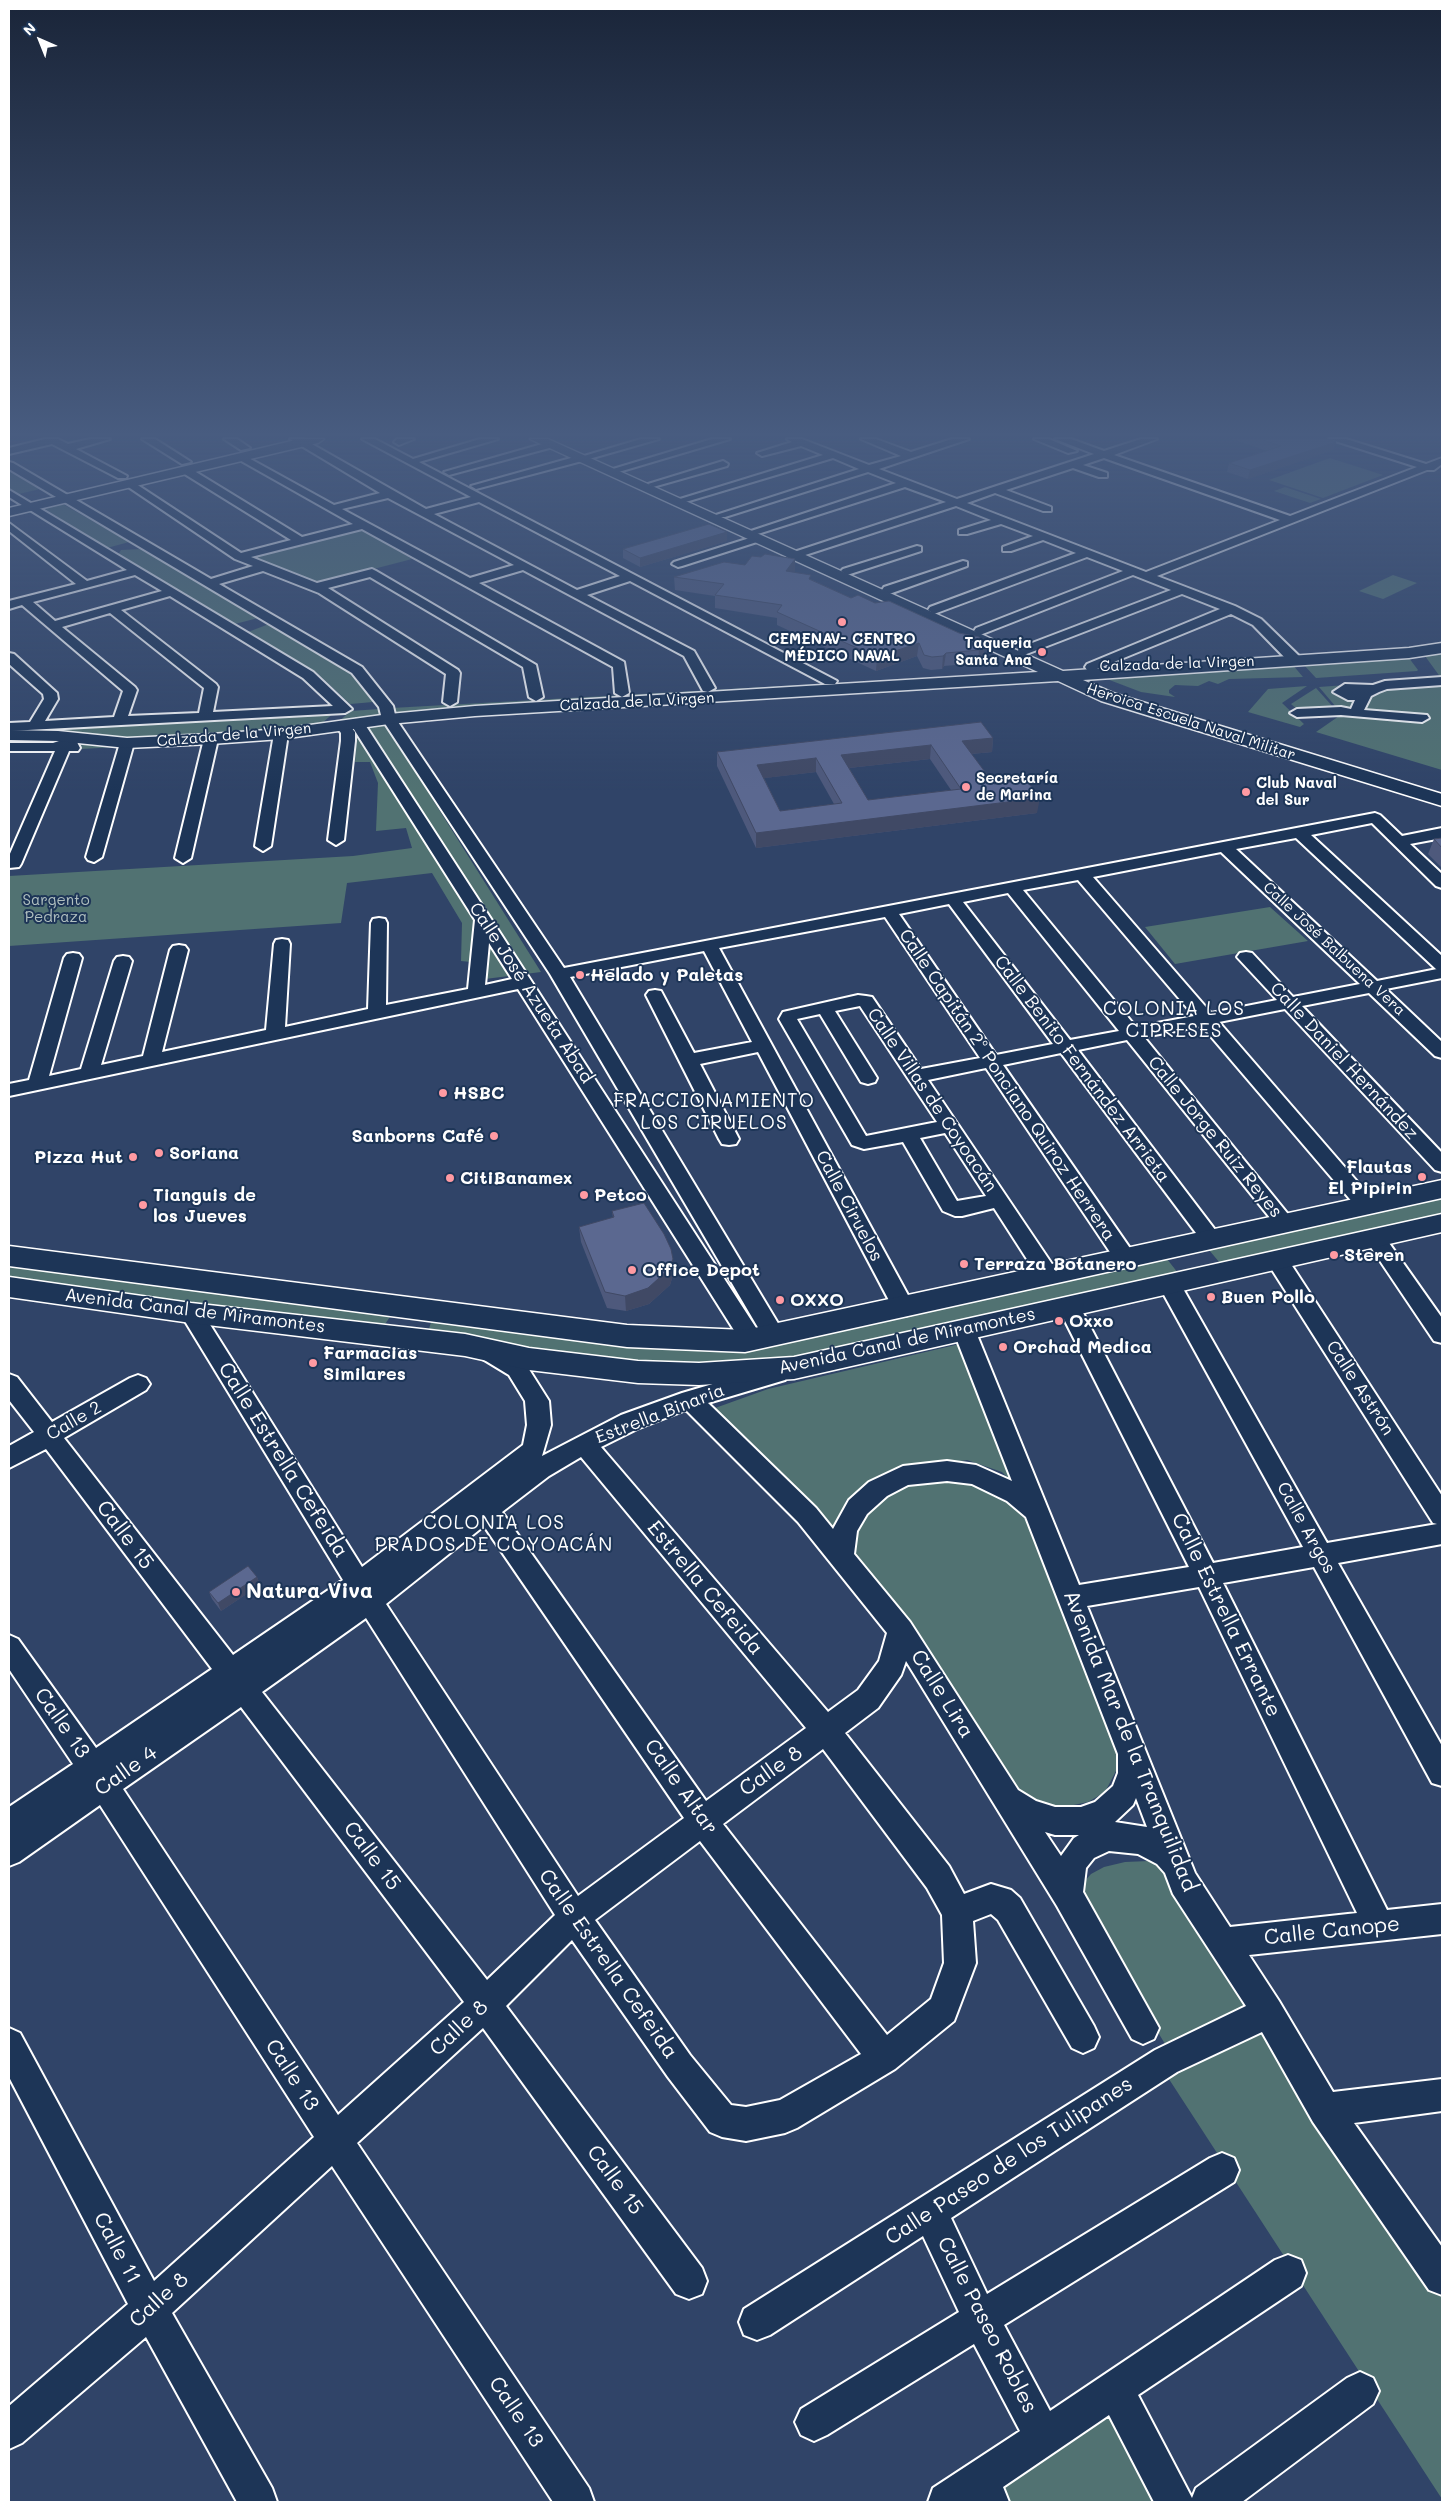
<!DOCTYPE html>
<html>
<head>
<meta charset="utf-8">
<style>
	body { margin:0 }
	#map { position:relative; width:1451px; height:2511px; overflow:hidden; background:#304468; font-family:Mali,sans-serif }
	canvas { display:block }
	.frame { position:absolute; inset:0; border:10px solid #fff; pointer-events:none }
	.north { position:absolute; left:15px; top:15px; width:50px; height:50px; -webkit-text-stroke:4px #1d3557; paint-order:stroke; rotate:316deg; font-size:14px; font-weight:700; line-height:20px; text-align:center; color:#fff }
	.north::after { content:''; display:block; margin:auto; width:18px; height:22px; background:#fff; clip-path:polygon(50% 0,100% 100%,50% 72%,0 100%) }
</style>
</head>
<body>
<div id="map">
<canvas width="1451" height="2511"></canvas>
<div class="frame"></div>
<div class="north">N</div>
</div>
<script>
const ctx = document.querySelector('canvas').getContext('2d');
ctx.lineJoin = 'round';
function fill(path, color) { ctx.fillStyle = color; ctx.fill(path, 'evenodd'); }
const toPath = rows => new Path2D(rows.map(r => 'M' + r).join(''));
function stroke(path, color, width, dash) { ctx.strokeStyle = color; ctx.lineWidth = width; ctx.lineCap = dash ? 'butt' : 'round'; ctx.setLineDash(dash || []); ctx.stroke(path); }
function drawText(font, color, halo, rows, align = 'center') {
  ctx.font = font + ' Mali,sans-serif'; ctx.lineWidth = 4; ctx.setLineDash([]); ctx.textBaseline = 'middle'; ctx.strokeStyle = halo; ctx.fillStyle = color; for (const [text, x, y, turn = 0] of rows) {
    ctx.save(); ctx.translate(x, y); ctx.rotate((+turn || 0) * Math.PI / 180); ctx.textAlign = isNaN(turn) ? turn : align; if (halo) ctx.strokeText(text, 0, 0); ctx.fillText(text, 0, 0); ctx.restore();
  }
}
fill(toPath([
	[1330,458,1383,475,1323,498,1269,480],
	[9,470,40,489,19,494,9,488],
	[1285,487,1321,499,1310,503,1274,491],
	[61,503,129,542,107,548,42,507],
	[360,527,412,559,316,584,247,557],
	[142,549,258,618,235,624,118,555,121,550],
	[1393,575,1417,583,1383,599,1359,591],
	[269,624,350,672,373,702,350,704,317,673,248,632],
	[1442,654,1442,770,1316,732,1342,714,1319,687,1441,678,1425,656],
	[1409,658,1418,670,1417,671,1316,678,1304,665],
	[1292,664,1303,677,1229,679,1218,684,1209,681,1198,686,1175,685,1169,690,1169,693,1175,697,1141,692,1099,676],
	[962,676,964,679,395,716,392,708],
	[1307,686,1282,703,1304,724,1300,727,1248,712,1268,689],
	[1316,688,1334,708,1306,707,1299,711,1291,704],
	[379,709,381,717,339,721,351,711],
	[336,711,321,724,274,731,129,740,34,731,9,733,9,729],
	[384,722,541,972,469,981,471,962,461,961,462,923,432,873,347,883,341,923,9,946,9,876,353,856,412,848,406,828,376,831,378,783,370,762,355,762,357,732,350,727],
	[9,738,44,738,117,747,63,750,9,744],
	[1270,907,1308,941,1175,964,1145,927],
	[1442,1199,1442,1214,1220,1263,1209,1250],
	[1167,1259,1178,1273,784,1362,615,1363,428,1332,432,1319,622,1344,754,1350],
	[9,1264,392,1314,383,1327,9,1281],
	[964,1343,1026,1496,1002,1472,967,1460,933,1466,895,1476,846,1500,838,1543,704,1412,768,1389],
	[958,1468,1034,1515,1124,1746,1117,1769,1105,1792,1088,1802,1045,1811,1011,1793,851,1563,861,1508,907,1483],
	[1149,1861,1171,1869,1257,2008,1168,2049,1077,1897,1083,1883,1091,1874,1104,1867,1125,1862],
	[1267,2024,1331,2134,1442,2294,1442,2499,1165,2073],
	[1116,2413,1163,2502,1009,2502,1001,2485]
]), '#517272');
const minor = toPath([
	[45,439,58,439,68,444,90,439,110,439,76,449,127,476,126,478,118,478,52,444,9,454,9,448,45,439],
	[142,439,155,439,191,462,182,464,142,439],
	[224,439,237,439,250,448,241,450,224,439],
	[290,439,303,439,426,509,471,497,362,439,375,439,413,459,480,439,498,439,419,462,837,681,835,684,825,684,630,581,587,595,694,651,715,688,708,692,703,691,684,656,523,570,479,583,624,662,629,693,622,697,615,693,613,667,362,529,251,557,317,583,372,569,376,571,536,665,543,697,536,701,529,697,523,667,370,577,328,588,458,670,460,673,457,702,450,706,443,702,446,674,319,593,263,571,219,584,362,667,393,706,396,719,564,968,1375,813,1380,815,1402,836,1442,828,1442,838,1410,844,1442,874,1442,888,1436,886,1372,823,1311,835,1442,956,1442,978,1386,989,1442,1042,1442,1058,1435,1056,1369,993,1302,1006,1442,1153,1442,1172,1435,1170,1285,1009,1219,1022,1374,1201,1377,1206,1374,1211,1367,1213,1360,1211,1202,1026,1144,1037,1296,1224,1293,1229,1286,1231,1279,1229,1127,1040,1078,1050,1219,1235,1223,1240,1219,1245,1212,1247,1205,1245,1061,1053,1003,1065,1134,1254,1137,1259,1134,1264,1126,1267,1118,1264,986,1068,928,1080,1060,1276,1057,1281,1049,1284,1041,1281,994,1208,962,1216,955,1216,943,1211,903,1142,864,1149,852,1145,779,1019,783,1012,858,995,866,996,872,997,921,1069,980,1058,885,917,719,948,915,1308,912,1314,904,1316,896,1314,893,1308,758,1052,700,1064,739,1139,736,1144,729,1145,722,1144,719,1139,646,995,649,991,655,990,661,991,694,1053,752,1042,704,951,570,977,785,1335,782,1341,774,1343,766,1341,550,974,382,719,379,707,352,673,9,469,9,462,13,463,211,579,253,566,235,559,124,484,125,482,133,482,241,553,291,540,183,473,183,469,191,469,302,537,353,524,236,458,245,456,334,505,380,493,290,439],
	[388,498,420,515,514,565,470,578,342,509,388,498],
	[479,502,620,576,577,590,434,514,479,502],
	[1296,838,1436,969,1437,969,1377,981,1236,849,1296,838],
	[1221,852,1360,984,1293,997,1252,953,1246,952,1240,953,1237,957,1277,1000,1211,1013,1093,877,1221,852],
	[1078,880,1194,1016,1136,1027,1023,890,1078,880],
	[1008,893,1119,1031,1070,1040,963,902,1008,893],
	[949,904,1053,1044,996,1055,899,914,949,904],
	[860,1006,937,1122,866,1136,797,1019,820,1014,861,1082,868,1084,875,1082,877,1078,835,1011,860,1006],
	[945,1133,986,1196,957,1201,920,1138,945,1133],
	[397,439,414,439,399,445,394,442,397,439],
	[641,439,659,439,589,459,584,456,641,439],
	[712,439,730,439,622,471,618,472,613,469,712,439],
	[787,439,802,439,869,465,901,456,861,439,876,439,911,452,952,439,969,439,879,469,957,499,1094,454,1055,439,1071,439,1104,451,1141,439,1157,439,1114,455,1290,516,1417,467,1329,439,1346,439,1426,464,1442,458,1442,464,1434,470,1427,470,1157,576,1235,606,1261,619,1299,656,1300,659,1299,662,1289,662,1253,625,1231,614,1092,671,1087,670,1085,667,1087,664,1220,609,1182,594,1024,655,1018,651,1019,648,1171,590,1133,575,980,635,974,631,976,628,1123,571,1087,557,934,614,928,610,930,607,1076,553,1043,540,1011,551,1003,551,1003,547,1033,536,1001,524,967,534,959,534,959,530,991,520,956,506,796,558,788,558,786,556,788,554,946,502,905,487,761,533,757,534,751,531,896,483,868,472,725,517,717,517,716,515,859,469,833,458,689,501,685,502,680,499,823,455,801,446,762,456,757,453,792,442,787,439],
	[1104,458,1280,520,1146,572,967,503,995,493,1043,511,1051,511,1051,507,1006,490,1073,468,1099,477,1107,477,1107,473,1083,465,1104,458],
	[1034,439,1049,439,1077,451,1068,453,1034,439],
	[549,442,553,443,553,447,449,475,444,472,549,442],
	[578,456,583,459,582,461,476,489,471,486,578,456],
	[723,461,728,464,727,466,653,487,648,484,723,461],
	[9,490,313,672,352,709,345,713,9,731,9,723,30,722,44,699,43,694,9,664,9,653,14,654,57,693,58,699,45,721,114,717,123,691,22,605,9,609,9,601,76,584,9,531,9,523,87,581,127,570,9,497,9,490],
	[135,575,162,591,55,621,33,602,135,575],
	[170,596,303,678,333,706,213,712,218,687,216,684,121,610,170,596],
	[110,613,204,688,199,713,128,716,137,690,135,687,62,627,110,613],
	[756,536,762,539,760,541,682,566,678,567,672,564,674,562,756,536],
	[917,546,921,547,921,551,847,575,841,571,843,569,917,546],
	[963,561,967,562,967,566,892,593,888,594,882,590,884,587,963,561],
	[1442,677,1442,685,1387,689,1379,692,1371,696,1364,710,1427,715,1429,718,1422,722,1341,715,1297,717,1290,713,1297,709,1341,707,1351,709,1355,700,1348,700,1333,692,1345,684,1373,685,1385,681,1442,677],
	[357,719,364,723,760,1334,763,1340,760,1346,752,1348,744,1346,518,989,9,1096,9,1084,29,1080,64,958,67,954,73,953,79,954,82,958,49,1076,81,1069,114,961,117,957,123,956,129,957,132,961,101,1065,143,1056,170,950,173,946,179,945,185,946,188,950,162,1052,266,1030,274,944,276,940,282,939,288,940,290,944,285,1027,368,1009,371,923,373,919,379,918,385,919,387,923,386,1005,468,989,475,920,350,723,357,719],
	[489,943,512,979,485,985,489,943],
	[342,721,347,722,355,732,355,741,344,840,336,845,328,840,341,741,341,733,335,725,342,721],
	[281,730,288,734,271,846,263,851,255,846,274,734,281,730],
	[211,735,218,739,191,858,183,863,175,858,204,739,211,735],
	[65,739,77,742,80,748,78,751,69,751,21,864,19,867,9,868,9,856,55,751,9,751,9,743,53,743,65,739],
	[127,739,134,743,102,857,94,862,88,860,86,857,120,743,127,739],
	[1375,1231,1382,1233,1442,1318,1442,1343,1434,1341,1368,1243,1364,1238,1368,1233,1375,1231],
	[1277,1252,1285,1255,1442,1496,1442,1544,1338,1563,1442,1746,1442,1786,1432,1783,1314,1567,1223,1583,1387,1910,1442,1904,1442,1934,1249,1955,1279,2001,1333,2092,1442,2079,1442,2111,1354,2123,1442,2247,1442,2295,1429,2290,1313,2122,1262,2032,1177,2072,951,2218,987,2294,1210,2158,1222,2153,1234,2158,1239,2170,1234,2182,1004,2325,1050,2411,1275,2260,1288,2255,1301,2260,1306,2273,1301,2286,1138,2395,1192,2498,1196,2488,1347,2378,1360,2372,1373,2378,1379,2391,1373,2404,1242,2502,1154,2502,1109,2415,1003,2487,1009,2502,928,2502,933,2488,1020,2431,974,2344,827,2435,814,2441,801,2435,795,2422,801,2409,959,2312,923,2236,770,2335,757,2340,744,2335,739,2322,744,2309,1155,2050,1246,2006,1173,1894,1165,1873,1157,1864,1138,1854,1109,1851,1094,1858,1086,1868,1083,1892,1159,2028,1154,2039,1143,2044,1132,2039,1057,1906,906,1661,901,1675,878,1708,845,1733,949,1866,964,1894,991,1884,1011,1890,1020,1898,1094,2026,1099,2037,1094,2048,1083,2053,1072,2048,998,1920,991,1914,973,1921,976,1963,954,2021,895,2069,797,2128,785,2133,746,2141,722,2137,710,2132,668,2077,572,1940,506,2006,702,2268,707,2281,702,2294,689,2299,676,2294,483,2028,357,2143,589,2488,594,2502,553,2502,332,2166,172,2313,272,2488,277,2502,237,2502,146,2337,22,2443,9,2449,9,2406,128,2304,9,2077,9,2028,20,2033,154,2281,314,2137,100,1805,19,1862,9,1866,9,1807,73,1764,9,1669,9,1635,18,1639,96,1748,212,1669,46,1449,9,1468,9,1446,34,1432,9,1400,9,1374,17,1377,52,1422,130,1378,138,1375,146,1378,150,1384,146,1390,64,1438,233,1655,343,1580,180,1313,183,1307,191,1305,199,1307,362,1567,523,1445,527,1425,525,1401,509,1375,481,1358,478,1352,481,1346,489,1344,525,1363,549,1401,551,1425,542,1456,621,1415,682,1393,777,1365,785,1368,788,1374,785,1380,708,1403,816,1508,833,1529,849,1500,869,1482,903,1466,947,1461,976,1465,1012,1481,953,1330,956,1324,964,1322,972,1324,975,1330,1079,1585,1189,1567,1058,1307,1061,1301,1069,1299,1077,1301,1080,1307,1213,1563,1303,1547,1158,1284,1161,1278,1169,1276,1177,1278,1327,1543,1437,1524,1433,1523,1269,1265,1266,1260,1269,1255,1277,1252],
	[686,1410,798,1522,887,1633,879,1661,858,1690,828,1712,601,1447,637,1429,686,1410],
	[581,1457,806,1728,706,1801,502,1512,549,1476,581,1457],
	[947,1481,972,1484,1007,1501,1026,1517,1118,1754,1118,1773,1113,1786,1095,1802,1081,1807,1055,1807,1036,1801,1018,1790,910,1622,854,1554,857,1531,867,1514,887,1496,908,1485,947,1481],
	[484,1526,684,1818,578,1896,386,1604,484,1526],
	[1199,1587,1357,1913,1230,1927,1195,1873,1087,1606,1199,1587],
	[366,1618,555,1915,487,1980,262,1692,366,1618],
	[241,1707,464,2002,338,2115,123,1789,241,1707],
	[823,1749,927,1888,942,1915,944,1963,931,1999,887,2035,723,1824,823,1749],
	[1136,1798,1147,1827,1115,1822,1133,1805,1136,1798],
	[1045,1832,1055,1835,1079,1835,1074,1838,1061,1856,1045,1832],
	[700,1841,861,2054,780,2100,746,2107,731,2105,690,2055,595,1920,700,1841]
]);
const major = toPath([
	[300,439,324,439,318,443,9,516,9,508,300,439],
	[530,439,548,439,1063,671,1409,648,1442,643,1442,653,1409,658,1083,680,1113,693,1442,794,1442,806,1101,701,1058,681,475,716,389,724,281,739,211,744,127,748,58,741,9,740,9,730,58,731,127,738,211,734,281,729,389,714,475,706,1038,672,530,439],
	[1442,1180,1442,1198,745,1352,627,1347,9,1266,9,1246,627,1325,745,1330,1442,1180],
	[1442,1214,1442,1232,794,1379,699,1385,638,1383,529,1370,465,1356,191,1323,9,1297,9,1277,191,1303,465,1334,529,1348,638,1361,699,1363,794,1357,1442,1214]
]);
stroke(minor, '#fff', 4);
stroke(major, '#fff', 3);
fill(minor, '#1d3557');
fill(major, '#1d3557');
fill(toPath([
	[1231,439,1328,439,1336,442,1333,450,1248,479,1227,472,1229,463,1267,451],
	[727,541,640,567,623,558,623,549],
	[795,572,851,598,875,603,985,646,983,659,978,663,944,666,942,669,931,670,923,668,917,656,876,671,777,625,777,618,715,608,715,596,675,590,674,577],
	[993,738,992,752,971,754,994,784,1037,813,756,848,717,766,717,752],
	[930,759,951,790,868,800,849,768],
	[816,772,834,804,780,811,764,778],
	[1442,838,1442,868,1428,854,1434,839],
	[612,1211,673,1259,673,1275,670,1285,649,1304,626,1311,607,1308,581,1242,579,1227,613,1218],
	[257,1577,260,1585,221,1611,212,1599,209,1592]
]), '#4e597c');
fill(toPath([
	[1336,442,1333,450,1248,479,1250,470],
	[727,532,727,541,640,567,640,558],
	[795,559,795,572,786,571],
	[919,643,917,656,876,671,877,657],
	[985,646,983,659,978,663,979,650],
	[946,653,944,666,942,669,943,656],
	[993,738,992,752,960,755,962,741],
	[931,745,930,759,840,769,841,755],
	[816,758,816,772,757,779,757,765],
	[1040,798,1037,813,756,848,756,833],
	[673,1259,673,1275,670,1285,649,1304,626,1311,625,1296],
	[257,1577,260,1585,221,1611,218,1603]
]), '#404965');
const building = toPath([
	[1260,439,1328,439,1336,442,1250,470,1229,463,1281,446,1260,439],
	[709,524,727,532,640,558,623,549,709,524],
	[765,554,795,559,786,571,811,575,809,579,851,598,858,595,875,603,889,601,959,633,979,637,985,646,979,650,946,653,943,656,932,657,924,655,919,643,877,657,777,612,782,605,715,595,724,584,674,577,724,562,745,565,752,556,761,557,765,554],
	[981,722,993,738,962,741,994,784,1026,780,1040,798,756,833,717,752,981,722],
	[931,745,961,789,868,800,841,755,931,745],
	[816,758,842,803,780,811,757,765,816,758],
	[1442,838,1442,848,1434,839,1442,838],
	[644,1203,664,1234,671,1249,673,1259,669,1269,648,1288,625,1296,605,1292,579,1227,614,1217,612,1211,644,1203],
	[248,1566,257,1577,218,1603,209,1592,248,1566]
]);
fill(building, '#5b6890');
stroke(building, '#404965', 1);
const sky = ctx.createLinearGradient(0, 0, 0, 791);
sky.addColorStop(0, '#1a2539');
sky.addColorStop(0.55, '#485c80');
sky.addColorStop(1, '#485c8000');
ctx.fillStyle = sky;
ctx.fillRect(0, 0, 1451, 791);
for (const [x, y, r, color] of [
	[842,622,5,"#ff9aa2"],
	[1042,652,5,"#ff9aa2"],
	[966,787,5,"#ff9aa2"],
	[1246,792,5,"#ff9aa2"],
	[580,975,5,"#ff9aa2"],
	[443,1093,5,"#ff9aa2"],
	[494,1136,5,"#ff9aa2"],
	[159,1153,5,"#ff9aa2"],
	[133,1157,5,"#ff9aa2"],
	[1422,1177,5,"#ff9aa2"],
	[450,1178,5,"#ff9aa2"],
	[584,1195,5,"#ff9aa2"],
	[143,1205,5,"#ff9aa2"],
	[1334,1255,5,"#ff9aa2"],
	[964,1264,5,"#ff9aa2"],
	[632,1270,5,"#ff9aa2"],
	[1211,1297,5,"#ff9aa2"],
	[780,1300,5,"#ff9aa2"],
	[1059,1321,5,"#ff9aa2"],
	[1003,1347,5,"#ff9aa2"],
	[313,1363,5,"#ff9aa2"],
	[236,1592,5,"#ff9aa2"]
]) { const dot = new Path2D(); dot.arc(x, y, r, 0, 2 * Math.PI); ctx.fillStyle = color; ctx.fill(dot); stroke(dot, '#1d3557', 2); }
drawText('bold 15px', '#fff', '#1d3557', [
	["CEMENAV- CENTRO",842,639,"center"],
	["MÉDICO NAVAL",842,656,"center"],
	["Taqueria",1032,643,"right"],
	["Santa Ana",1032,660,"right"],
	["Secretaría",976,778],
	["de Marina",976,795],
	["Club Naval",1256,783],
	["del Sur",1256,800]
], 'left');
drawText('15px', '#fff', '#1d3557', [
	["Calzada de la Virgen",1177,664,-2],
	["Calzada de la Virgen",637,702,-3],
	["Heroica Escuela Naval Militar",1191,722,18],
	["Calzada de la Virgen",234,735,-5],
	["Calle José Balbuena Vera",1334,949,43]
]);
drawText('15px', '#b1c0c0', '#1d3557', [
	["Sargento",56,900],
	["Pedraza",56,917]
]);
drawText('bold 18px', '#fff', '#1d3557', [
	["Helado y Paletas",590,975],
	["HSBC",453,1093],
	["Sanborns Café",484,1136,"right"],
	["Soriana",169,1153],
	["Pizza Hut",123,1157,"right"],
	["Flautas",1412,1167,"right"],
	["El Pipirin",1412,1188,"right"],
	["CitiBanamex",460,1178],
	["Tianguis de",153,1195],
	["los Jueves",153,1216],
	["Petco",594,1195],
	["Steren",1344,1255],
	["Terraza Botanero",974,1264],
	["Office Depot",642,1270],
	["Buen Pollo",1221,1297],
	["OXXO",790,1300],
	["Oxxo",1069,1321],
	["Orchad Medica",1013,1347],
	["Farmacias",323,1353],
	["Similares",323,1374]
], 'left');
drawText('18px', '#fff', '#1d3557', [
	["Calle José Azueta Abad",531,993,57],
	["Calle Daniel Hernández",1344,1061,47],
	["Calle Benito Fernández Arrieta",1082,1069,53],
	["Calle Capitán 2º Ponciano Quiroz Herrera",1007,1085,56],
	["Calle Villas de Coyoacán",932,1100,56],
	["Calle Jorge Ruiz Reyes",1215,1137,51],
	["Calle Ciruelos",849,1206,62],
	["Avenida Canal de Miramontes",195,1311,7],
	["Avenida Canal de Miramontes",907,1341,-12],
	["Calle Astrón",1360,1388,57],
	["Estrella Binaria",660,1414,-21],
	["Calle 2",74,1421,-30],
	["Calle Argos",1306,1528,61]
]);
ctx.letterSpacing = '1px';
drawText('19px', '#fff', '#1d3557', [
	["COLONIA LOS",1174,1009],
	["CIPRESES",1174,1031],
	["FRACCIONAMIENTO",714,1101],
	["LOS CIRUELOS",714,1123],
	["COLONIA LOS",494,1523],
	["PRADOS DE COYOACÁN",494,1545]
]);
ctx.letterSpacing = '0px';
drawText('21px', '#fff', '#1d3557', [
	["Calle Estrella Cefeida",283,1460,58],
	["Calle 15",125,1535,53],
	["Estrella Cefeida",705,1588,50],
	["Calle Estrella Errante",1226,1615,64],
	["Calle Lira",942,1694,58],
	["Calle 13",62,1723,55],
	["Avenida Mar de la Tranquilidad",1130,1741,68],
	["Calle 4",126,1771,-35],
	["Calle 8",771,1771,-35],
	["Calle Altar",681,1787,55],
	["Calle 15",372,1856,53],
	["Calle Canope",1332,1931,-6],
	["Calle Estrella Cefeida",608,1964,55],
	["Calle 8",459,2028,-43],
	["Calle 13",292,2075,57],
	["Calle Paseo de los Tulipanes",1009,2161,-33],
	["Calle 15",615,2180,54],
	["Calle 11",117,2248,62],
	["Calle 8",159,2300,-42],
	["Calle Paseo Robles",987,2325,63],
	["Calle 13",516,2412,56]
]);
drawText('bold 21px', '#fff', '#1d3557', [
	["Natura Viva",246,1592]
], 'left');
</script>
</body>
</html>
